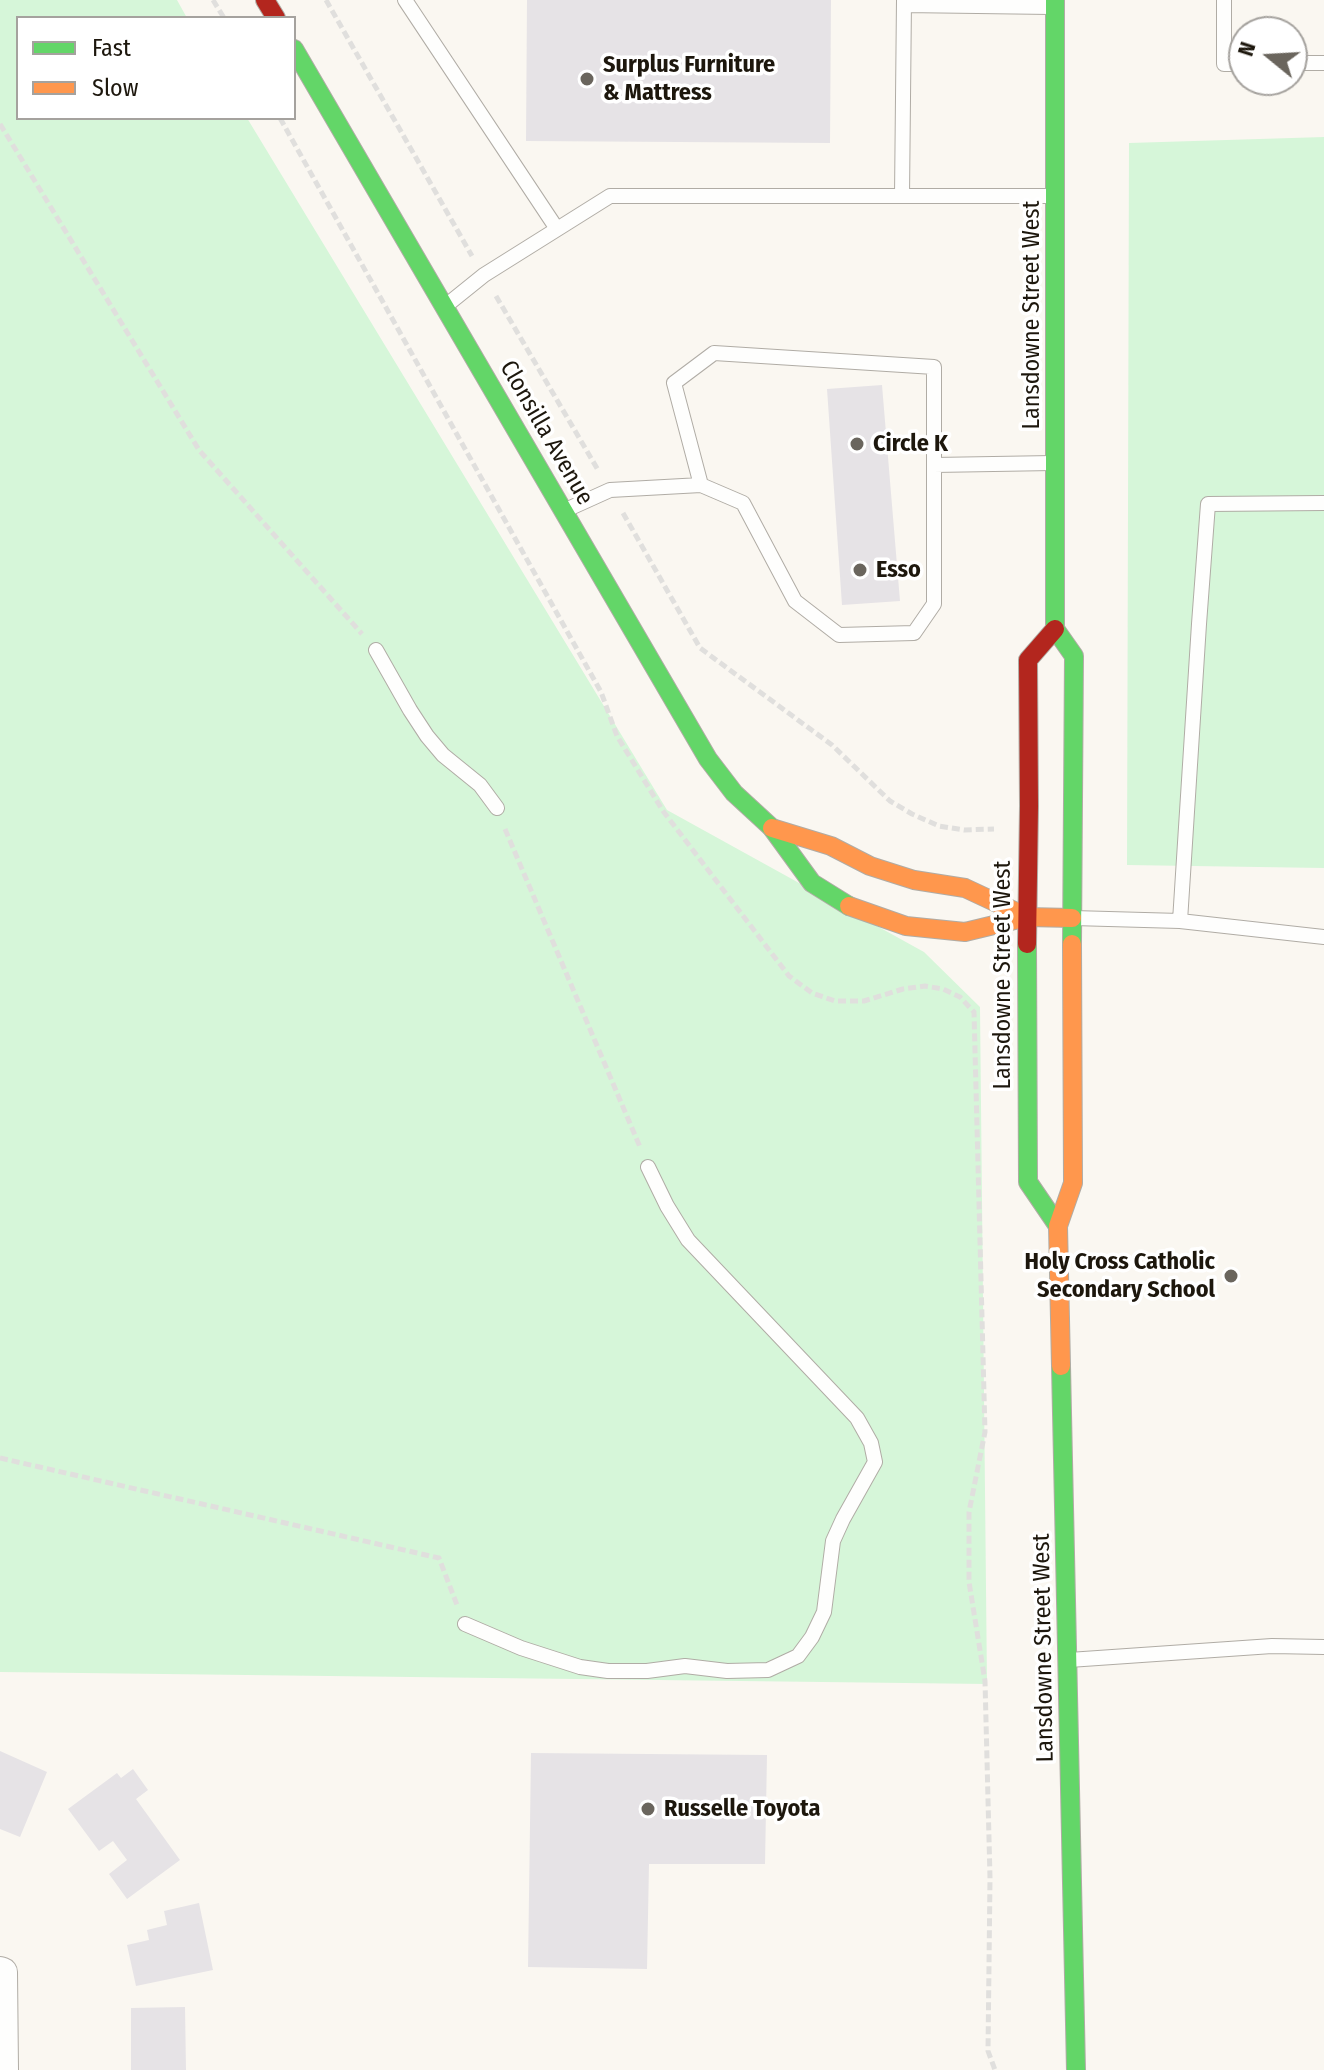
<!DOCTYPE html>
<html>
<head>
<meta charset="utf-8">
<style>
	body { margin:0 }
	#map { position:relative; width:1324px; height:2070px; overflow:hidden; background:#faf7f1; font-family:"Fira Sans Condensed",sans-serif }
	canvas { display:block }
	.legend { position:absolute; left:16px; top:16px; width:280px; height:104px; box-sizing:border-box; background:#fff; border:2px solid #a5a29e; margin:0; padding:10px 14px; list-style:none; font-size:24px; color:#1d170d }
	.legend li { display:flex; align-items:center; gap:16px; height:40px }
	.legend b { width:40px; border:2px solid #a5a29e }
	.north { position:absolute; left:1228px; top:16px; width:80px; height:80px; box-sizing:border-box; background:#fff; border:2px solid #a5a29e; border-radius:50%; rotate:288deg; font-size:22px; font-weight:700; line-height:32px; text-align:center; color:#1d170d }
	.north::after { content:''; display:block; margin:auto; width:28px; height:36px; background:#6a655d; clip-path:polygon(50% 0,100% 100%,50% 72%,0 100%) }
</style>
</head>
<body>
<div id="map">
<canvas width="1324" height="2070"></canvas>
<ul class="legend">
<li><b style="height:10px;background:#63d668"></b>Fast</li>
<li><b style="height:10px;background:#ff974d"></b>Slow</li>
</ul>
<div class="north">N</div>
</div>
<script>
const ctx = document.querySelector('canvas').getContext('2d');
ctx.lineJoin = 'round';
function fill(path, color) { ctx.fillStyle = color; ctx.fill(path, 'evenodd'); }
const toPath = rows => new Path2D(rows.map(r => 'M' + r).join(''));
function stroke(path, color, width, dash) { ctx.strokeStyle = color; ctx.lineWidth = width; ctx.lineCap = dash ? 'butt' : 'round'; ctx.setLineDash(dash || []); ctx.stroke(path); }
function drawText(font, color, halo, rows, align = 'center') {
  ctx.font = font + ' "Fira Sans Condensed",sans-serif'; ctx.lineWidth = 7; ctx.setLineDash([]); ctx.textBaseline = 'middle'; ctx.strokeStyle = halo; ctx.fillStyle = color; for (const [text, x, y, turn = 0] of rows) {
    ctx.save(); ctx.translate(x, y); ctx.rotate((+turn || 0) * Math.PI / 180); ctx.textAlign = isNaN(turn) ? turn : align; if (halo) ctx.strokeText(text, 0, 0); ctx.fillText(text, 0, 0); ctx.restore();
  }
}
fill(toPath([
	[0,0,177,0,187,18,18,18,18,118,247,118,667,810,924,952,980,1007,987,1684,0,1672],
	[1324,137,1324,868,1127,865,1129,143]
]), '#d6f6d9');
fill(toPath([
	[527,0,831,0,830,143,526,141],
	[882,385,900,601,842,605,827,389],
	[0,1751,47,1772,20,1837,0,1829],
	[531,1753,767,1755,765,1864,649,1864,647,1969,528,1967],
	[133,1769,148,1790,136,1799,180,1860,127,1899,109,1874,127,1860,113,1841,99,1851,68,1809,117,1773,121,1778],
	[199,1903,213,1970,136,1986,127,1945,149,1940,147,1930,167,1925,164,1911],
	[185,2007,186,2070,131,2070,131,2008]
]), '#e6e3e6');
const lane = toPath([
	[405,0,557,229],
	[1224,0,1224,64,1244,64],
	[904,5,1051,7],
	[1292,63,1324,63],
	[902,196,904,0],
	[448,304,484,275,610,196,1054,196],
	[934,465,1053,463],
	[568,509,610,490,701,485,743,503,795,601,839,635,914,633,934,604,934,367,714,353,674,383,701,485],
	[376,650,410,710,427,736,443,755,480,785,497,808],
	[1073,918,1180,921,1324,937],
	[1180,921,1199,624,1208,504,1324,503],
	[465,1624,521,1648,580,1667,608,1671,647,1671,685,1666,727,1671,768,1670,798,1656,812,1637,824,1612,833,1541,843,1519,875,1462,871,1443,857,1418,688,1240,667,1206,648,1167],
	[1069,1660,1272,1646,1324,1647]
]);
const street = toPath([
	[0,1971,3,1972,4,2070]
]);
const fast = toPath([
	[1055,0,1055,629,1074,656,1072,944],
	[294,49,708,759,734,793,772,828,812,883,849,906],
	[1027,944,1028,1182,1058,1226],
	[1061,1366,1076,2070]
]);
const slow = toPath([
	[772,828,831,846,870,866,914,880,965,888,1027,917],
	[849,906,906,926,965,932,1027,917,1072,918],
	[1061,1366,1058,1226,1073,1183,1072,944]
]);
const jam = toPath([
	[265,0,276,18],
	[1027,944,1029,806,1028,660,1055,629]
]);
stroke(lane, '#b0aca5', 16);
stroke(street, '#b0aca5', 30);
stroke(fast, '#b0aca5', 20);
stroke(slow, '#b0aca5', 20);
stroke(jam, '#b0aca5', 20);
stroke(toPath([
	[213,0,224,18],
	[326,0,472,256],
	[280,118,601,692,617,736,663,811,789,976,812,993,835,1001,864,1001,903,989,925,986,943,989,960,997,974,1012,985,1432,969,1512,969,1582,985,1681,990,1878,988,2051,995,2070],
	[0,124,199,450,362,634],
	[496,296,598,470],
	[623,513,700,648,832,745,890,801,912,814,939,826,964,830,994,829],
	[505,829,640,1147],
	[0,1458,439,1558,457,1605]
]), '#e0dfdd', 5, [8, 4]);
stroke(lane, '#fefefd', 14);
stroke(street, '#fefefd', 28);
stroke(fast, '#63d668', 18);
stroke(slow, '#ff974d', 18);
stroke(jam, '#b3261e', 18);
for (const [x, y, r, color] of [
	[587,79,8,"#6a655d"],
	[857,444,8,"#6a655d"],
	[860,570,8,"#6a655d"],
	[1231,1276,8,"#6a655d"],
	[648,1809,8,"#6a655d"]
]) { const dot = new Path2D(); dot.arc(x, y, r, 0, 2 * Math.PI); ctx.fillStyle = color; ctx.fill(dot); stroke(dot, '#fff', 3); }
drawText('bold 24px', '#1d170d', '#fff', [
	["Surplus Furniture",603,65],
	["& Mattress",603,93],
	["Circle K",873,444],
	["Esso",876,570],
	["Holy Cross Catholic",1215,1262,"right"],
	["Secondary School",1215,1290,"right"],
	["Russelle Toyota",664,1809]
], 'left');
drawText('24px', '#1d170d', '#fff', [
	["Lansdowne Street West",1032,315,-90],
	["Clonsilla Avenue",546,433,60],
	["Lansdowne Street West",1003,975,-90],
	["Lansdowne Street West",1044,1648,-91]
]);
</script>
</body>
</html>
